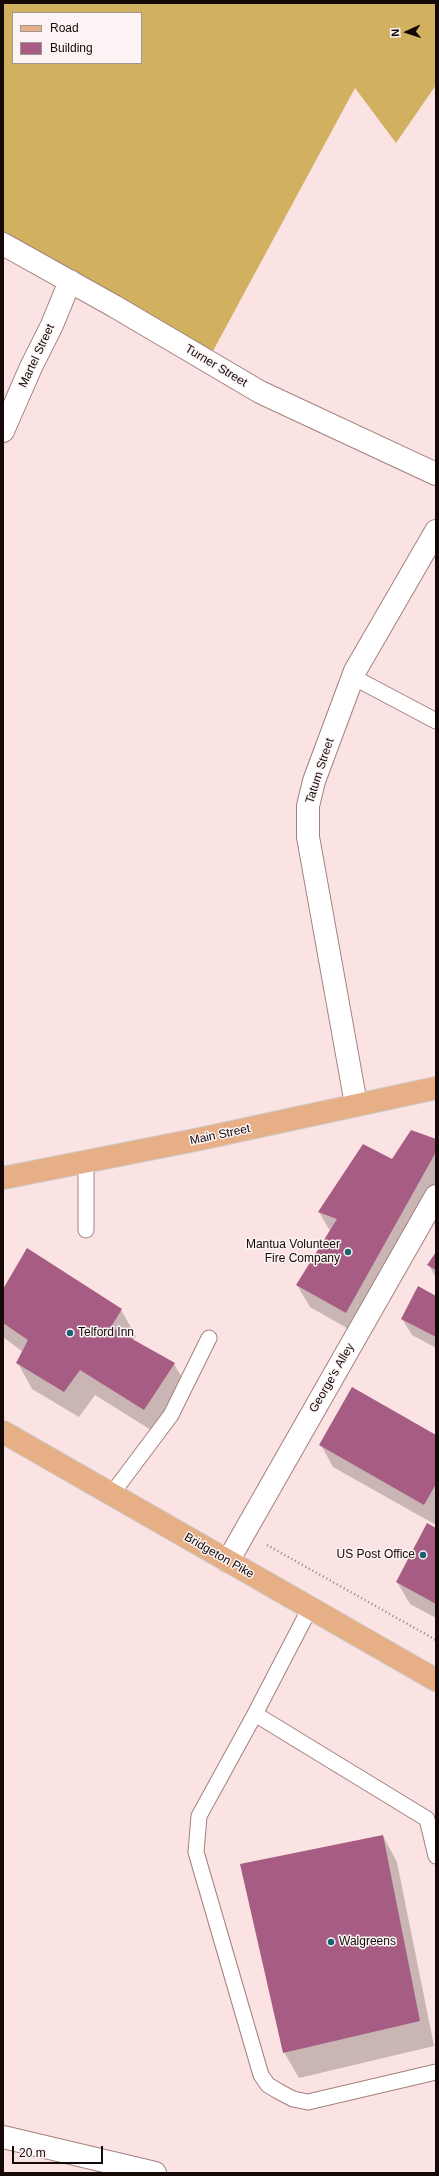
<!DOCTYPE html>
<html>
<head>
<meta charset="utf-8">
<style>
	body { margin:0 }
	#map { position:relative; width:439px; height:2176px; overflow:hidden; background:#fae3e2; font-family:Helvetica,sans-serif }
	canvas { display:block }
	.frame { position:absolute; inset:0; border:4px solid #150908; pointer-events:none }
	.legend { position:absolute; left:12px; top:12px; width:130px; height:52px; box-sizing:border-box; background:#fcf4f4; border:1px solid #a09696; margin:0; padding:5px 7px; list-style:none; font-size:12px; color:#150908 }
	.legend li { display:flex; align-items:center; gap:8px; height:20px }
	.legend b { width:20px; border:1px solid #a09696 }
	.north { position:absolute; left:387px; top:12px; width:40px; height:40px; -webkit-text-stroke:3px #fcf4f4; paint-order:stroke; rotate:267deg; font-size:11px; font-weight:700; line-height:16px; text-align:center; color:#150908 }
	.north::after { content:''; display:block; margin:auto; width:14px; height:18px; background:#150908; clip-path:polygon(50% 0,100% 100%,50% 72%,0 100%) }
	.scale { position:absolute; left:12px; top:2146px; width:91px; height:18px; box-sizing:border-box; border:2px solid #150908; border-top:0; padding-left:5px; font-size:12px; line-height:14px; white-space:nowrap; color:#150908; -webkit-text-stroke:3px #fcf4f4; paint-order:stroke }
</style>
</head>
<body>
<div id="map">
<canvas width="439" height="2176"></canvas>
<div class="frame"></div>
<ul class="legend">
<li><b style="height:5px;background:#e6af85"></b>Road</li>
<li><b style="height:11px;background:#a75d83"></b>Building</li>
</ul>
<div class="north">N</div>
<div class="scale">20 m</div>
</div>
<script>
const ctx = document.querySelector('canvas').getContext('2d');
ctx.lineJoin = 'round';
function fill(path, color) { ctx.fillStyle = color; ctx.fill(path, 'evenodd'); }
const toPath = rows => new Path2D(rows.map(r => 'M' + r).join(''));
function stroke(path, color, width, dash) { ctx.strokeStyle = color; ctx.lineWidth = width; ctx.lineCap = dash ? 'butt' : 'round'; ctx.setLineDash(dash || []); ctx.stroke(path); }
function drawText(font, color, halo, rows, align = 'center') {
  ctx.font = font + ' Helvetica,sans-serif'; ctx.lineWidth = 3; ctx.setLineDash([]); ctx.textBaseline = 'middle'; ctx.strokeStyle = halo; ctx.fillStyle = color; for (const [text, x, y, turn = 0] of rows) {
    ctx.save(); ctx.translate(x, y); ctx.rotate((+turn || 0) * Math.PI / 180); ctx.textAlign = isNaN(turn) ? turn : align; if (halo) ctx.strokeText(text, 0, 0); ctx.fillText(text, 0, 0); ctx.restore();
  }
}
fill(toPath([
	[3,3,436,3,436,85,396,143,355,88,207,362,3,253],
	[13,13,141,13,141,63,13,63]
]), '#d1b060');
fill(toPath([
	[436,1140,436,1196,359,1335,310,1307,297,1285,330,1231,319,1212,392,1160],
	[436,1254,436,1278,429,1265],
	[3,1291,121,1310,136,1336,133,1340,174,1364,189,1389,159,1435,95,1395,79,1417,32,1389,18,1363,23,1352,3,1337],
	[436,1297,436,1348,412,1335,402,1319],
	[436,1436,436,1525,333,1467,321,1445],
	[436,1529,436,1618,410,1604,397,1582],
	[383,1836,397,1862,434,2046,299,2078,284,2052]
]), '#0003');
fill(toPath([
	[411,1130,436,1139,436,1152,346,1313,296,1285,337,1219,318,1212,363,1144,392,1159],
	[27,1248,122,1309,111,1327,175,1363,144,1410,80,1370,64,1392,16,1363,28,1340,3,1323,3,1289],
	[436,1252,436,1270,427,1265],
	[418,1286,436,1296,436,1337,401,1319],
	[352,1387,436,1435,436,1484,424,1505,319,1445],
	[427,1523,436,1528,436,1604,396,1582],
	[383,1835,420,2021,283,2053,240,1864]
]), '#a75d83');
const lane = toPath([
	[353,677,436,721],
	[86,1230,86,1161],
	[111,1495,171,1415,209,1338],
	[310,1608,255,1714,427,1819,436,1856],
	[255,1714,199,1816,196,1852,261,2075,268,2085,278,2091,293,2099,308,2102,436,2072]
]);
const street = toPath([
	[3,244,114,306,260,392,436,474],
	[3,431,31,367,52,325,70,281],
	[356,1104,308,837,308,806,314,781,355,671,436,531],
	[228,1561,436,1196],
	[3,2137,155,2173]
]);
const primary = toPath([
	[3,1178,200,1139,436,1088],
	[3,1432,436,1680]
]);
stroke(lane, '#a3807e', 17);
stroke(street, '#a3807e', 24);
stroke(primary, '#ccc9c9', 24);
stroke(toPath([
	[267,1545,436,1640]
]), '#938180', 2.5, [1, 3]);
stroke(lane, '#fff', 15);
stroke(street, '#fff', 22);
stroke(primary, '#e6af85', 22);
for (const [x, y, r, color] of [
	[348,1252,4,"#1b6172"],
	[70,1333,4,"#1b6172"],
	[423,1555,4,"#1b6172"],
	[331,1942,4,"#1b6172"]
]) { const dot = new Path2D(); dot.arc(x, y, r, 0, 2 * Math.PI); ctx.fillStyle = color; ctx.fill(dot); stroke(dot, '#fcf4f4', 1.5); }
drawText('12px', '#150908', '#fcf4f4', [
	["Martel Street",37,356,-65],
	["Turner Street",216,366,31],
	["Tatum Street",320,771,-72],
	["Main Street",220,1135,-12],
	["George's Alley",332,1378,-60],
	["Bridgeton Pike",219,1556,30]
]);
drawText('12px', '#150908', '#fcf4f4', [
	["Mantua Volunteer",340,1245],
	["Fire Company",340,1259],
	["Telford Inn",78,1333,"left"],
	["US Post Office",415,1555],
	["Walgreens",339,1942,"left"]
], 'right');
</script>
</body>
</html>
